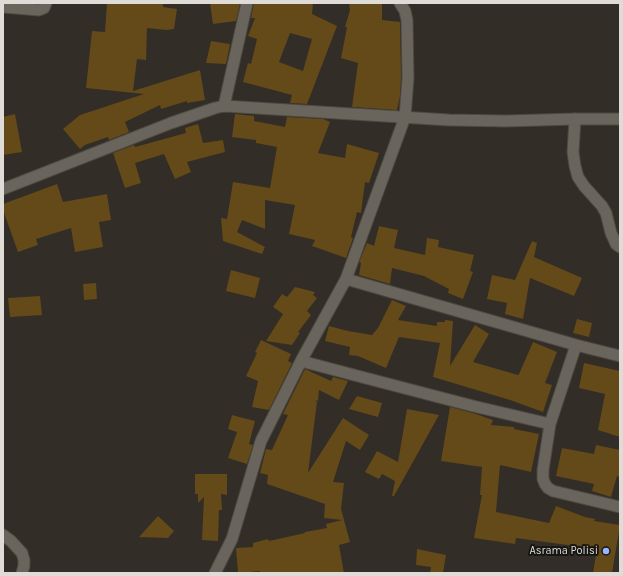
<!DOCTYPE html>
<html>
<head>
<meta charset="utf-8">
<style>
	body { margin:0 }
	#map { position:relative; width:623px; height:576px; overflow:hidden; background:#322d26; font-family:Karla,sans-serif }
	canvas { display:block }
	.frame { position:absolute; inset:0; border:4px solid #dfdcd7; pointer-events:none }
</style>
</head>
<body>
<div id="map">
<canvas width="623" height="576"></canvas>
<div class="frame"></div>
</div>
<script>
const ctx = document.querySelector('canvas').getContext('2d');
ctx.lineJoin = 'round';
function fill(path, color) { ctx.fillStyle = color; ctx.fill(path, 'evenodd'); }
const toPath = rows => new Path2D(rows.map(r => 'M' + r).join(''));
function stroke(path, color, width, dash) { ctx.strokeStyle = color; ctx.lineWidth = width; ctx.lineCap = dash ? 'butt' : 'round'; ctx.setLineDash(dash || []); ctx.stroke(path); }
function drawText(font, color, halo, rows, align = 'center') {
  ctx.font = font + ' Karla,sans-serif'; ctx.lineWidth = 4; ctx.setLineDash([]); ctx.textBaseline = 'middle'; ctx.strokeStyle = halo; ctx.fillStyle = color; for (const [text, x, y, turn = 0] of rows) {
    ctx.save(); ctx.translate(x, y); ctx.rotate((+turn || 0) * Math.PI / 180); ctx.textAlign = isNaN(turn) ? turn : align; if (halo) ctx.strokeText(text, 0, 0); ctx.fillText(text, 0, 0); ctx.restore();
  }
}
fill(toPath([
	[107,3,163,3,163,7,177,9,174,29,166,30,147,28,146,60,137,59,133,91,200,70,205,100,187,103,187,101,161,109,160,105,125,122,129,132,109,140,108,137,85,145,80,149,63,129,80,115,144,94,86,88,92,31,105,32],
	[210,3,240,3,236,21,213,24],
	[254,3,313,3,312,14,337,26,307,104,290,103,292,95,243,82,248,63,251,64,257,39,248,36,255,18,251,18],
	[290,33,312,39,303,71,279,62],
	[349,3,382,3,382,20,400,22,401,78,400,96,397,110,352,107,358,63,341,58,347,27,345,27,350,10],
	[211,41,230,44,226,64,206,63],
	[15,114,22,152,3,155,3,117],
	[235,114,254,116,254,121,285,127,287,117,323,119,330,122,318,153,345,158,347,144,379,153,369,183,365,182,361,213,357,212,351,237,353,238,346,258,312,246,315,240,289,234,295,205,265,200,265,229,242,220,237,232,265,247,262,254,223,241,221,218,227,219,233,182,270,188,277,147,256,143,256,140,232,137],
	[198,124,203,143,223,140,225,152,187,162,191,172,175,179,164,154,135,163,141,183,125,188,113,153,134,145,135,147,186,133,185,128],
	[57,184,63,202,107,194,111,220,99,222,103,247,75,252,71,228,36,239,38,245,18,252,3,210,3,204],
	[379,226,398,230,394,248,425,255,427,238,439,240,438,247,474,255,470,271,473,272,463,299,448,293,449,289,424,276,392,268,390,284,359,275,361,263,359,262,367,243,374,246],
	[532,241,537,243,534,257,582,278,574,296,530,278,523,319,505,314,507,303,487,299,492,275,515,280],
	[231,270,260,278,255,298,226,291],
	[96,283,97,299,84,300,83,284],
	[295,287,315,292,313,295,317,298,307,311,311,315,298,332,300,333,292,345,266,341,283,314,273,307,282,294,287,297],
	[40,296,42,315,10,317,8,298],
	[392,300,406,306,398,320,437,326,437,322,445,322,445,320,453,321,450,366,475,325,489,334,473,362,518,375,519,374,533,342,557,352,545,383,552,385,543,412,510,400,433,377,440,343,399,337,386,368,358,356,349,355,350,347,325,341,329,326,348,331,372,335,378,328],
	[577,319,592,323,589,337,573,333],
	[261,340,291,354,288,361,292,363,269,410,252,407,258,381,246,376,257,353,255,352],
	[584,363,620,371,620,437,598,430,605,394,579,388],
	[305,369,331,381,333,377,348,381,339,400,319,390,318,401,315,400,317,402,308,473,343,418,369,435,360,450,346,441,333,482,344,483,341,509,350,542,339,545,344,573,260,573,260,571,238,573,236,548,253,547,253,543,268,539,269,541,305,533,305,532,327,528,326,524,342,520,324,518,325,504,267,484,268,475,260,473,266,449,272,450,288,415,283,414],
	[357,396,382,403,378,417,349,409],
	[450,407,476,414,493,420,491,425,514,427,514,429,539,434,531,472,500,465,496,512,549,523,556,506,585,517,595,519,594,521,620,525,612,573,593,573,597,549,516,538,515,544,474,538,482,495,480,495,482,467,441,461],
	[407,409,439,415,394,496,392,496,395,481,382,474,379,479,365,472,377,451,398,462],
	[232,415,255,421,249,444,253,445,247,464,228,458,237,432,228,429],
	[596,445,620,450,620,477,617,476,611,497,592,491,594,484,556,476,562,448,594,454],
	[195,474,227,474,227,495,221,494,222,510,219,510,218,541,202,540,204,497,198,503,198,494,195,494],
	[158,516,174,531,168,538,139,537],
	[417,549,446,555,443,573,430,573,431,567,416,565]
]), '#644919');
const minor = toPath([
	[3,7,39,10,44,8,46,3],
	[224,106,247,3],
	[575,119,573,152,575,166,578,177,584,186,602,206,606,213,611,233,616,244,620,247],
	[346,279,576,345],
	[620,356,576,345,550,424,543,470,543,479,545,484,548,488,553,491,620,507],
	[301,361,354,375,473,406,550,424],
	[3,535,11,541,22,553,24,560,24,566,22,573],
	[215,573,232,539,261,441,301,361,346,279,405,117,408,78,407,20,405,11,400,3]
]);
const tertiary = toPath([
	[3,189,171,123,215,108,224,106,449,120,506,121,575,119,620,119]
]);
stroke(minor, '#4d4943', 13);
stroke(tertiary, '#4d4943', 13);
stroke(minor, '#6a655c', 11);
stroke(tertiary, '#6a655c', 11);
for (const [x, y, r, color] of [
	[606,551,4,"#97b6fd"]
]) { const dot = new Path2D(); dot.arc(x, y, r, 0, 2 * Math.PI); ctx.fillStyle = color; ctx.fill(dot); stroke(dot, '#181613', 1.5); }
drawText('11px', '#dfdcd7', '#181613', [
	["Asrama Polisi",598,551]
], 'right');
</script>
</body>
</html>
